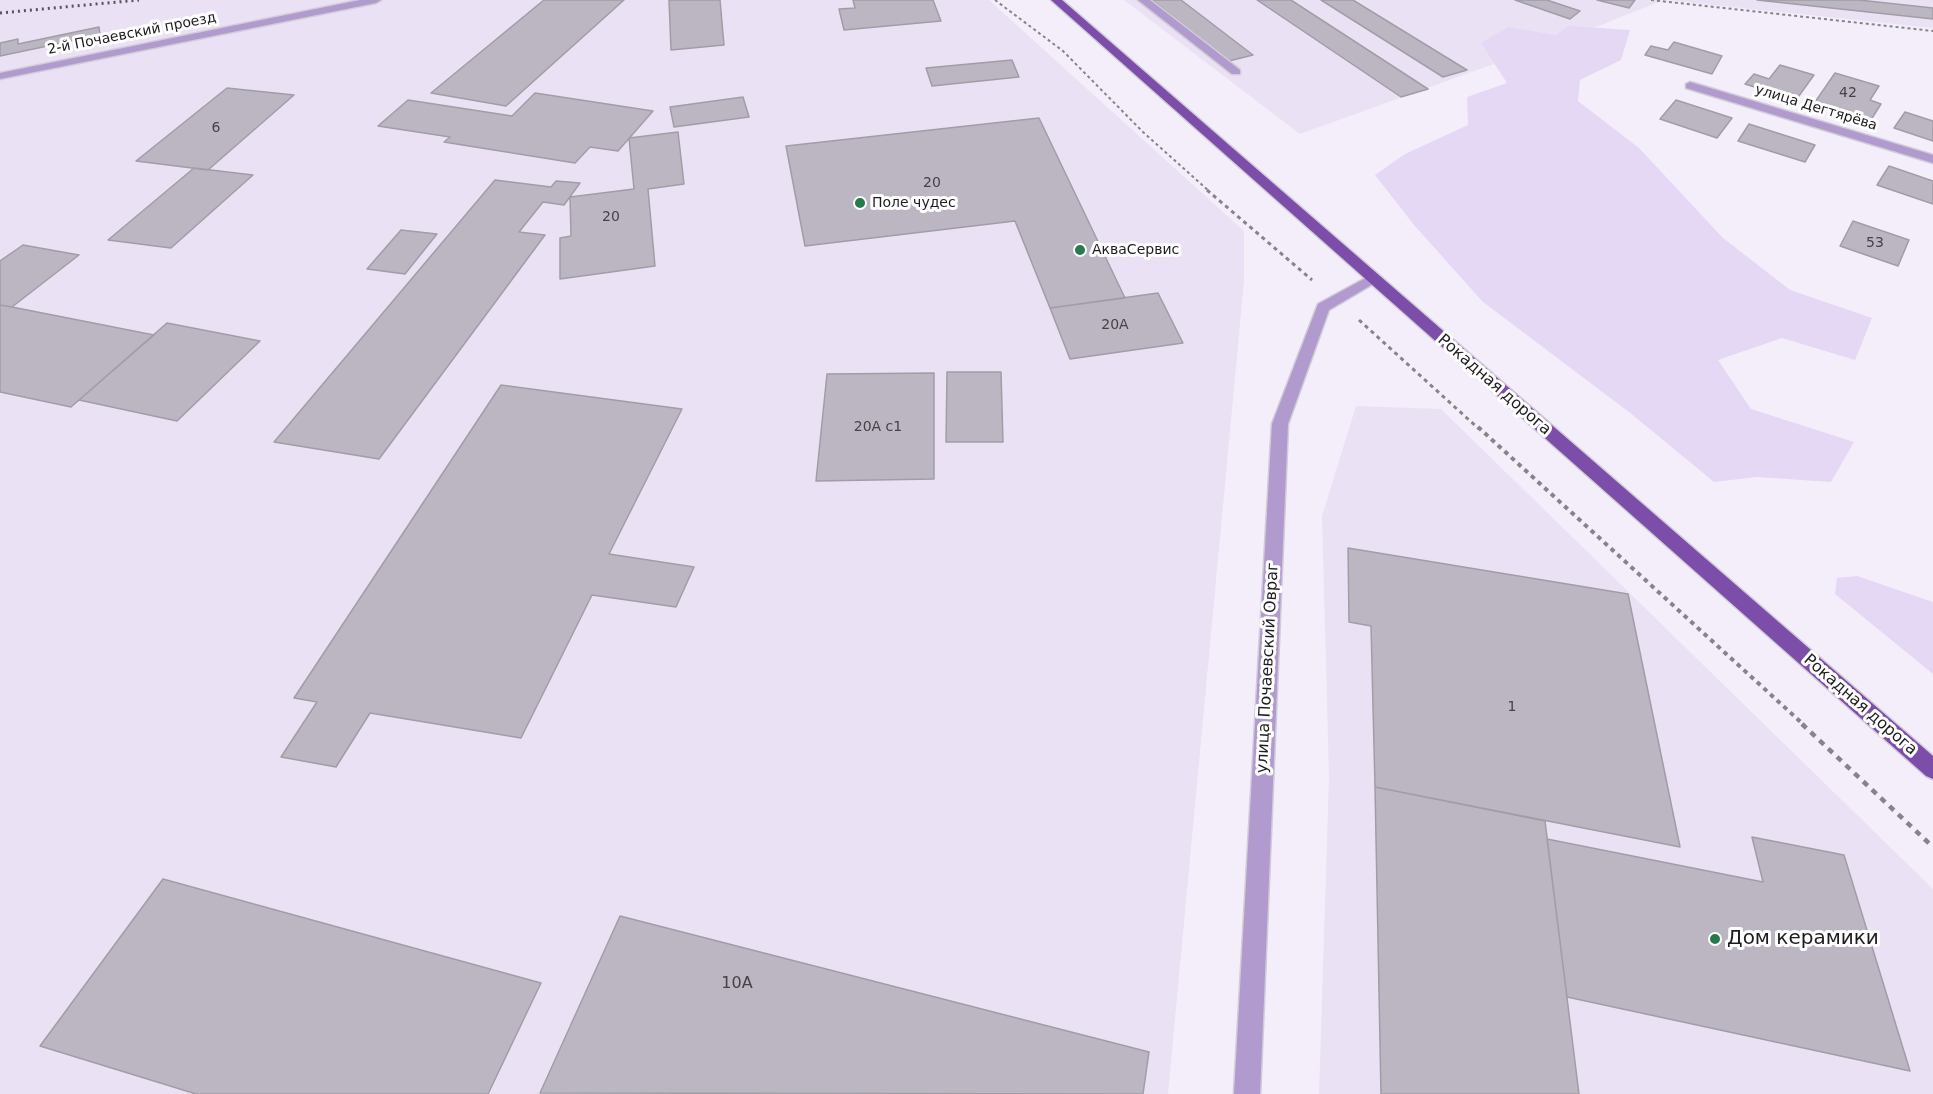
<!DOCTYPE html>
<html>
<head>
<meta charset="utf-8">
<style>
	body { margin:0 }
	canvas { display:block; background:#f3eefa }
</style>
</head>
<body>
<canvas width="1933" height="1094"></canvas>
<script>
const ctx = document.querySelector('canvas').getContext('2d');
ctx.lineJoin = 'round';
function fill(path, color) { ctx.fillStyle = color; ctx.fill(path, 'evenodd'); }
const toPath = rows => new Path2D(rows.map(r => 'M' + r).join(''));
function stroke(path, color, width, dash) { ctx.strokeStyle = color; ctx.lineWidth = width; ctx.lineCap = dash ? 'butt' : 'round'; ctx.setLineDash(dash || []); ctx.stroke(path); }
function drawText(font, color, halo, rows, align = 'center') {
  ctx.font = font + ' "DejaVu Sans",sans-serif'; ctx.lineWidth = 6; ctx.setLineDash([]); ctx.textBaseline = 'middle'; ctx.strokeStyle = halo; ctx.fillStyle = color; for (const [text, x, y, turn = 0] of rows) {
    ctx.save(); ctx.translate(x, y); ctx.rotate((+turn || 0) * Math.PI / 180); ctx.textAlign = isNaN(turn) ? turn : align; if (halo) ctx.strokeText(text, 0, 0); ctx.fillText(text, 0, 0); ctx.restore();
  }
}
fill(toPath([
	[0,0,989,0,1244,231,1244,281,1168,1094,0,1094],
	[1124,0,1663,0,1599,26,1300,134],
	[1665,0,1933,0,1933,28],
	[1356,406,1441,409,1933,889,1933,1094,1319,1094,1329,777,1322,516]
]), '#eae2f4');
fill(toPath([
	[1568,26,1630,30,1621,60,1580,80,1578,101,1639,148,1723,238,1790,290,1872,318,1855,360,1782,338,1718,360,1751,409,1854,442,1831,482,1757,477,1714,482,1629,412,1483,302,1414,225,1375,175,1405,154,1468,125,1467,97,1507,83,1481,43,1508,27,1556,35],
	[1857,576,1933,602,1933,674,1835,594,1837,578]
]), '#e5d8f5');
const building = toPath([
	[544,0,624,0,506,106,431,93,544,0],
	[669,0,720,0,724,45,671,50,669,0],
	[853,0,933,0,941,21,844,30,839,9,855,8,853,0],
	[1152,0,1181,0,1253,55,1229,61,1152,0],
	[1257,0,1291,0,1428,89,1401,97,1257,0],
	[1321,0,1353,0,1467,70,1443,77,1321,0],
	[1515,0,1547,0,1580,11,1570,19,1515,0],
	[1597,0,1635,0,1629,8,1597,0],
	[1757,0,1859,0,1933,8,1933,19,1757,0],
	[99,27,100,35,0,56,0,43,18,39,18,44,99,27],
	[1674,42,1722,56,1712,74,1645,55,1651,46,1668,50,1674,42],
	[1012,60,1019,77,932,86,926,68,1012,60],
	[1780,65,1814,75,1796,100,1745,84,1754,74,1769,79,1780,65],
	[1835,73,1879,86,1870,100,1881,104,1869,123,1813,105,1835,73],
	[227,88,294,95,208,170,136,161,227,88],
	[535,93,653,111,618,151,590,147,575,163,444,142,450,137,378,126,408,100,512,116,535,93],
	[743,97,749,117,674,127,670,107,743,97],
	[1676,100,1732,118,1717,138,1660,119,1676,100],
	[1905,112,1933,121,1933,141,1894,128,1905,112],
	[1039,118,1125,298,1050,308,1015,221,805,246,786,146,1039,118],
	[1749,124,1815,145,1805,162,1738,141,1749,124],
	[678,132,684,184,648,189,655,266,560,279,560,238,571,236,570,197,634,189,629,138,678,132],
	[1889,166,1933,181,1933,204,1877,185,1889,166],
	[194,168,253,175,171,248,108,240,194,168],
	[495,180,551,187,556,181,580,183,564,205,543,202,519,232,545,235,379,459,274,442,495,180],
	[1853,221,1909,240,1898,266,1840,246,1853,221],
	[401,230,437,234,405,274,367,269,401,230],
	[23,245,79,255,12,307,0,305,0,261,23,245],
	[1158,293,1183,343,1070,359,1050,308,1158,293],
	[0,305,12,307,154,335,71,407,0,392,0,305],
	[167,323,260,341,177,421,79,400,167,323],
	[947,372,1001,372,1003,442,946,442,947,372],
	[934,373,934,479,816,481,827,374,934,373],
	[501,385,682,409,609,554,694,567,676,607,592,595,521,738,370,713,336,767,281,757,317,702,294,698,501,385],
	[1348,548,1628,594,1680,847,1375,787,1371,626,1349,622,1348,548],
	[1375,787,1545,821,1579,1094,1381,1094,1375,787],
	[1752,837,1844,855,1910,1071,1567,997,1547,839,1763,882,1752,837],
	[163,879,541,983,488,1094,196,1094,40,1046,163,879],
	[620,916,1149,1052,1143,1094,540,1093,620,916]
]);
fill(building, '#bbb6c1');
stroke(building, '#a19da7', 1.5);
const minor = toPath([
	[360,0,381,0,376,3,0,79,0,73,360,0],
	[1138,0,1150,0,1240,70,1240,74,1232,74,1138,0],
	[1690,82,1933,155,1933,163,1686,88,1686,84,1690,82],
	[1373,274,1380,278,1378,281,1329,310,1288,424,1260,1094,1234,1094,1272,424,1318,304,1373,274]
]);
const major = toPath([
	[1051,0,1062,0,1933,756,1933,779,1926,776,1051,0]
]);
stroke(minor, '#d1ccd7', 3);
stroke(major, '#d1ccd7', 3);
stroke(toPath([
	[995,0,1063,51,1143,132,1209,191],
	[1651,0,1933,31]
]), '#86838b', 2, [3, 3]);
stroke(toPath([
	[1207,190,1312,280],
	[1359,320,1479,429]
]), '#86838b', 3, [4, 4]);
stroke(toPath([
	[1478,427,1804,725]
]), '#86838b', 4, [4.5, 4.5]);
stroke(toPath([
	[1802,724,1933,847]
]), '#86838b', 4.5, [6, 6]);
fill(minor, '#b19acd');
fill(major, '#7c4da9');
stroke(toPath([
	[0,13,139,0]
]), '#57545a', 3, [2, 4]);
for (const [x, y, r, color] of [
	[860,203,6,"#267a4c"],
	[1080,250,6,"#267a4c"],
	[1715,939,6,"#267a4c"]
]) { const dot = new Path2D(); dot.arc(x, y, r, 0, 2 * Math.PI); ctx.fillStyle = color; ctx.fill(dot); stroke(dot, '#fefefe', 2); }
drawText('14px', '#1e1c20', '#fefefe', [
	["2-й Почаевский проезд",132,34,-11],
	["улица Дегтярёва",1816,108,17]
]);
drawText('14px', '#454248', null, [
	["42",1848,93],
	["6",216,128],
	["20",932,183],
	["20",611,217],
	["53",1875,243],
	["20А",1115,325],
	["20А с1",878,427],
	["1",1512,707]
]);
drawText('14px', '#1e1c20', '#fefefe', [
	["Поле чудес",872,203],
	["АкваСервис",1092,250]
], 'left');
drawText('16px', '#1e1c20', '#fefefe', [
	["Рокадная дорога",1494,385,41],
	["улица Почаевский Овраг",1268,668,-87],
	["Рокадная дорога",1860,705,41]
]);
drawText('16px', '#454248', null, [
	["10А",737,984]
]);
drawText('20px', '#1e1c20', '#fefefe', [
	["Дом керамики",1727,939]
], 'left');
</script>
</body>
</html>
